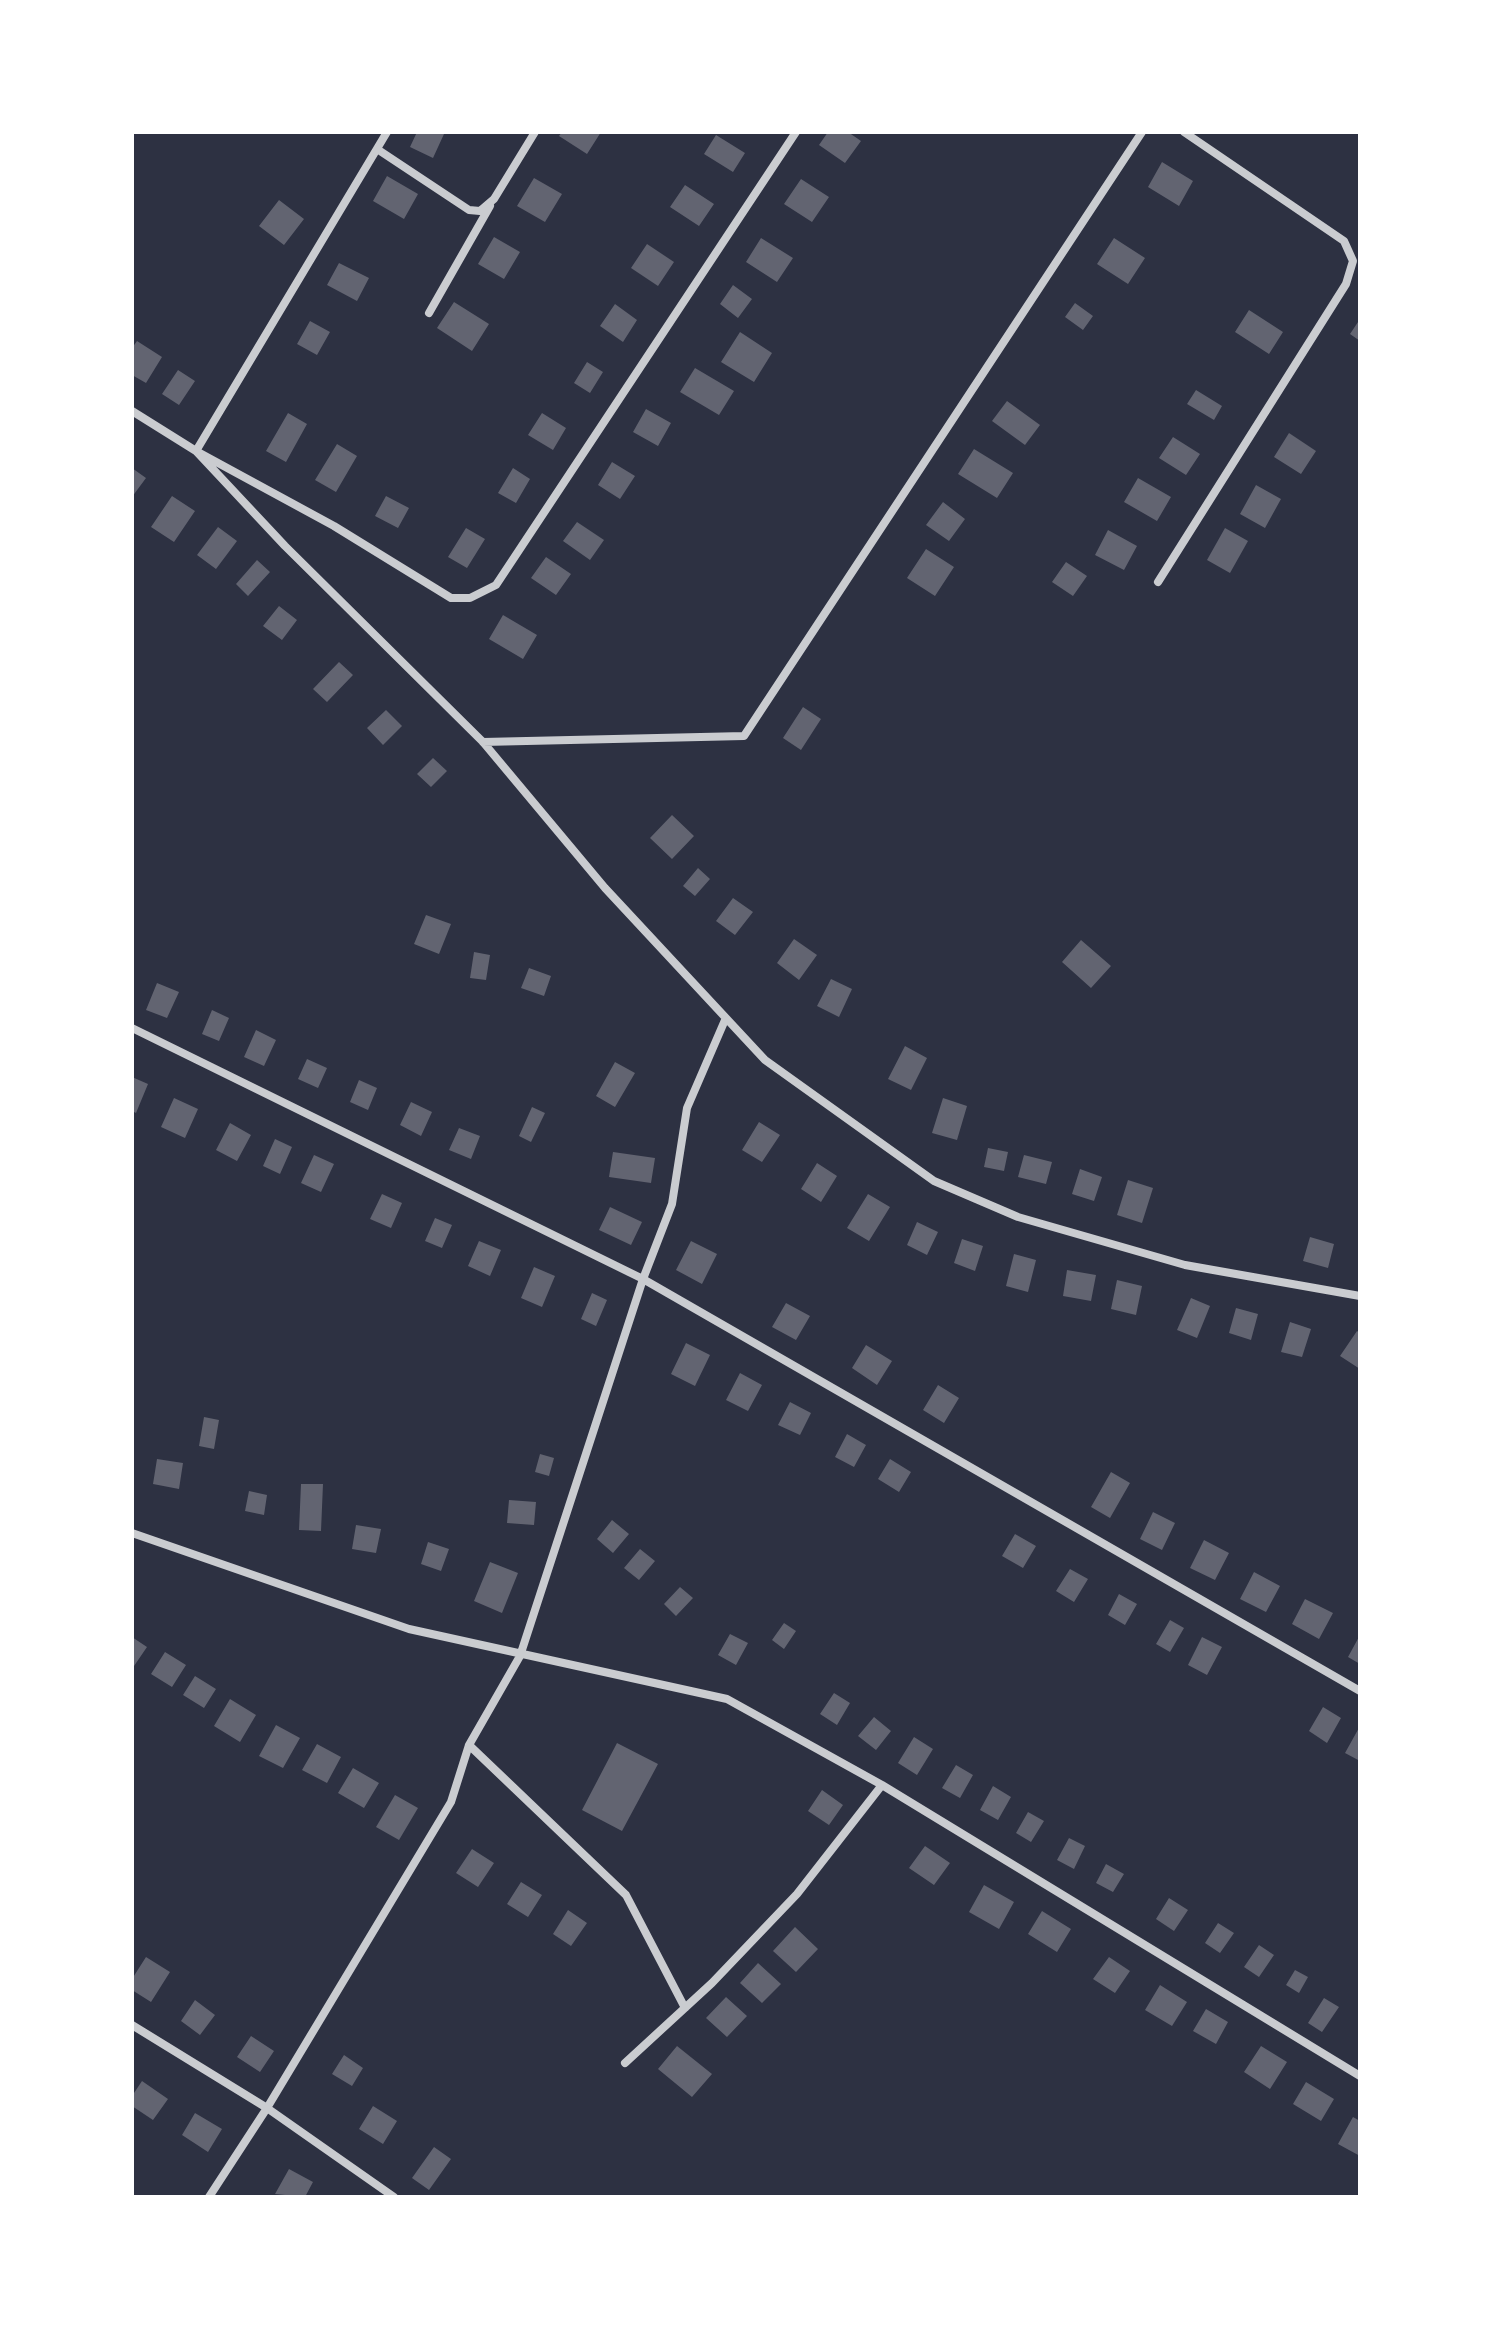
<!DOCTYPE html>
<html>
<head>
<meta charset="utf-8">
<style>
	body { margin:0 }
	#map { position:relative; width:1492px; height:2329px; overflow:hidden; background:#2d3142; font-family:"PT Sans Narrow",sans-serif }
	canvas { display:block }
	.frame { position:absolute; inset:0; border:134px solid #fff; pointer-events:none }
</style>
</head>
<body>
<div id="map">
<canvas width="1492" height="2329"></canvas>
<div class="frame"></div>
</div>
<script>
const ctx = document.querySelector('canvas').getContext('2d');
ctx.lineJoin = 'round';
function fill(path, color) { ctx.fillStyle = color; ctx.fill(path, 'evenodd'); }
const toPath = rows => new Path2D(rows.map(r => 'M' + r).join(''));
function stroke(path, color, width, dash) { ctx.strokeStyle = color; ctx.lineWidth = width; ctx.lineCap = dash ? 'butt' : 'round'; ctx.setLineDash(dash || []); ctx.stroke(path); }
fill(toPath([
	[417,132,444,134,433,158,410,147],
	[562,132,601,132,587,154,559,136],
	[828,132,848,132,861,141,845,163,819,145],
	[716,135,745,153,733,172,704,154],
	[1162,162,1193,181,1179,206,1148,187],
	[387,176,418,194,404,219,373,201],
	[534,178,562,194,545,222,517,206],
	[801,179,829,197,812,222,784,204],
	[685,185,714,204,699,226,670,207],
	[279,200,304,219,284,245,259,226],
	[494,237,520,252,504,279,478,264],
	[761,238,793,258,777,282,746,262],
	[1114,238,1145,258,1128,284,1097,264],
	[647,244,674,262,658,286,631,268],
	[339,263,369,278,357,301,327,285],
	[733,285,752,299,738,318,720,304],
	[454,302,489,324,472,351,437,328],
	[1075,303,1093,316,1083,330,1065,317],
	[615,304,637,320,623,342,600,326],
	[1249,310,1283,332,1269,354,1235,332],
	[1360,319,1360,341,1350,334],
	[310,321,330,332,317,355,297,344],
	[740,332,772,353,754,382,721,362],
	[137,341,162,357,146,383,132,375,132,348],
	[587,362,603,372,590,393,574,383],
	[695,368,734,391,719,415,680,392],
	[178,370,195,381,179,405,162,394],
	[1196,390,1222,406,1214,420,1187,404],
	[1007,401,1040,425,1025,445,992,421],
	[646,409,671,423,658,446,633,432],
	[288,413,307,424,286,462,266,451],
	[542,413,566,428,553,450,528,435],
	[1289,433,1316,451,1301,474,1274,457],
	[1173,437,1200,454,1186,475,1159,458],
	[337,444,357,456,336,492,315,480],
	[974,449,1013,473,997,498,958,474],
	[612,462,635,476,620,499,598,485],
	[132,468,146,478,132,497],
	[513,468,530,479,516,503,498,493],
	[1138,478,1171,497,1157,521,1124,502],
	[1256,485,1281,499,1265,528,1240,514],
	[172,496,195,511,174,542,151,527],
	[386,496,409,508,398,528,375,516],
	[943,502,965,519,949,541,926,525],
	[577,522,604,540,590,560,563,541],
	[218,527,237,541,216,569,197,555],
	[466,528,485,539,467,568,448,557],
	[1225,528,1248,541,1230,573,1207,560],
	[1108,530,1137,546,1124,570,1095,555],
	[926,549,954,567,935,596,907,578],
	[546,557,571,574,556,595,531,578],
	[257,560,270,572,248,596,236,584],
	[1066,562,1087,576,1073,596,1052,582],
	[279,606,297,620,282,640,263,626],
	[503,615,537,635,523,659,489,639],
	[339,662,353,675,327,702,313,689],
	[803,707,821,719,801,750,783,738],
	[386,710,402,726,383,745,367,728],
	[433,758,447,771,431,787,417,774],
	[672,815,694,836,672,859,650,838],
	[698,868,710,879,695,896,683,886],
	[733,898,753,912,735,935,716,921],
	[426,915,451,924,439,954,414,944],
	[794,939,817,955,799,980,777,963],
	[1081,940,1111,966,1091,988,1062,962],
	[474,952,490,955,486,980,470,978],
	[529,968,551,976,544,996,521,988],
	[831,979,852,989,839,1017,817,1006],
	[157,983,179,992,167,1018,146,1010],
	[212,1010,229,1018,219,1041,202,1034],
	[256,1030,276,1040,264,1066,244,1057],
	[905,1046,927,1058,911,1090,888,1079],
	[307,1059,327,1068,318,1088,298,1079],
	[615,1062,635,1073,615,1107,596,1096],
	[132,1077,148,1084,136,1113,132,1111],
	[359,1080,377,1088,368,1110,350,1102],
	[174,1098,198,1109,185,1138,161,1127],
	[943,1098,967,1106,957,1140,932,1133],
	[411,1102,432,1112,421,1136,400,1125],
	[532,1107,545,1113,531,1142,519,1136],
	[759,1122,780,1135,762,1162,742,1150],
	[230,1123,251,1135,237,1161,216,1150],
	[459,1128,480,1136,471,1159,449,1150],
	[275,1139,292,1147,280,1174,263,1166],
	[988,1148,1008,1152,1004,1171,984,1167],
	[613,1152,655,1158,651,1183,609,1177],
	[314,1155,334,1164,321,1192,301,1183],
	[1024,1155,1052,1162,1046,1184,1018,1177],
	[817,1163,837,1176,821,1202,801,1189],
	[1080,1169,1102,1177,1094,1201,1072,1194],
	[1128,1180,1153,1188,1142,1223,1117,1215],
	[382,1194,402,1203,391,1228,370,1219],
	[868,1194,890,1207,869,1241,847,1228],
	[610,1207,642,1222,631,1245,599,1230],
	[435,1218,452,1225,442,1248,425,1241],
	[917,1222,938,1232,927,1255,907,1245],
	[1310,1237,1334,1244,1328,1268,1303,1261],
	[962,1239,983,1246,975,1271,954,1263],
	[479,1241,501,1250,490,1276,468,1266],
	[691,1241,717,1254,702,1284,676,1270],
	[1014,1254,1036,1260,1028,1292,1006,1286],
	[534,1267,555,1276,542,1307,521,1298],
	[1067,1270,1096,1275,1091,1301,1063,1296],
	[1117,1280,1142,1286,1136,1315,1111,1309],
	[592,1293,607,1300,596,1326,581,1319],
	[1191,1298,1210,1306,1197,1338,1177,1330],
	[786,1303,810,1316,796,1340,772,1327],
	[1236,1308,1258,1314,1251,1340,1229,1333],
	[1290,1322,1311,1329,1302,1357,1281,1352],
	[1357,1331,1360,1333,1360,1369,1340,1356],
	[686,1343,710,1355,695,1386,671,1374],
	[866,1345,892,1361,877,1385,852,1368],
	[740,1373,762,1385,748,1411,726,1400],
	[938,1385,959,1398,944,1423,923,1410],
	[790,1402,811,1413,800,1435,778,1425],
	[204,1417,219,1420,214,1449,199,1446],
	[847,1434,866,1445,854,1467,835,1457],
	[540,1454,554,1458,549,1476,535,1472],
	[157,1459,183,1463,179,1489,153,1484],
	[890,1459,911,1472,899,1492,878,1479],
	[1111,1472,1130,1483,1110,1518,1091,1507],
	[301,1484,323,1484,321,1531,299,1530],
	[249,1491,267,1495,264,1515,245,1511],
	[509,1500,536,1502,534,1525,507,1523],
	[1153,1512,1175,1523,1162,1550,1140,1539],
	[612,1520,629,1534,613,1553,597,1539],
	[356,1525,381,1529,376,1553,352,1549],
	[1015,1534,1036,1546,1023,1568,1002,1556],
	[1204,1540,1229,1553,1215,1580,1190,1568],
	[428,1542,449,1549,441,1571,421,1564],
	[640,1549,655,1561,639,1580,624,1568],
	[490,1562,518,1573,502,1613,474,1601],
	[1070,1569,1088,1579,1074,1602,1056,1591],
	[1254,1572,1280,1586,1266,1612,1240,1599],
	[680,1587,693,1598,676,1616,664,1604],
	[1119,1594,1137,1604,1125,1625,1108,1615],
	[1305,1599,1333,1613,1319,1639,1292,1624],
	[1170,1620,1184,1628,1170,1652,1156,1644],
	[784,1623,796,1631,784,1649,772,1640],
	[730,1634,748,1643,736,1665,718,1655],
	[1360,1635,1360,1664,1348,1657],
	[132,1637,147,1647,132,1669],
	[1202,1637,1222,1647,1207,1675,1188,1665],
	[165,1652,186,1665,172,1687,151,1674],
	[195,1676,216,1689,204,1708,183,1695],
	[834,1693,850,1703,837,1725,820,1714],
	[230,1699,256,1715,240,1742,214,1726],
	[1323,1707,1341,1718,1327,1743,1309,1731],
	[874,1717,891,1731,876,1750,858,1736],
	[276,1725,300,1738,283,1768,259,1756],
	[1360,1726,1360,1761,1345,1753],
	[914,1737,933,1749,917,1775,898,1763],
	[617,1743,658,1764,622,1831,582,1810],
	[317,1744,341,1757,327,1783,302,1770],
	[956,1765,973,1775,960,1798,942,1788],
	[353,1768,379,1783,364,1808,338,1793],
	[993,1786,1011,1797,998,1820,980,1810],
	[822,1790,843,1805,829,1825,808,1811],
	[395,1795,418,1808,399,1840,376,1827],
	[1028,1812,1044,1821,1031,1842,1016,1833],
	[1069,1838,1085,1846,1074,1869,1057,1860],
	[925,1846,950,1863,934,1885,909,1868],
	[472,1849,494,1863,478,1887,456,1873],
	[1106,1864,1124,1874,1113,1892,1096,1883],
	[521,1882,542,1895,528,1917,507,1904],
	[984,1885,1014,1902,999,1929,969,1912],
	[1169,1898,1188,1910,1174,1931,1156,1919],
	[568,1910,587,1923,571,1946,553,1934],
	[1042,1911,1071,1929,1057,1952,1028,1934],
	[1218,1923,1234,1933,1220,1953,1205,1943],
	[795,1927,818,1949,796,1972,773,1951],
	[1259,1945,1274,1955,1259,1977,1244,1967],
	[146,1957,170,1972,151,2002,132,1990,132,1979],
	[1109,1957,1130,1971,1115,1993,1093,1979],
	[758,1963,781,1984,762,2003,740,1983],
	[1295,1970,1308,1977,1299,1993,1286,1985],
	[1160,1985,1187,2002,1172,2026,1145,2010],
	[726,1997,747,2016,727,2037,706,2018],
	[1324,1998,1339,2007,1322,2032,1308,2023],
	[195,2000,215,2015,200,2035,181,2021],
	[1206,2009,1228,2022,1216,2044,1193,2031],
	[251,2036,274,2051,260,2072,237,2057],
	[677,2046,712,2074,692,2097,658,2069],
	[1261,2046,1287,2062,1270,2089,1244,2072],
	[344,2055,363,2068,352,2086,332,2074],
	[142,2081,168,2099,153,2120,132,2106,132,2096],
	[1306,2082,1334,2099,1321,2121,1293,2104],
	[373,2106,397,2121,383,2144,359,2129],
	[195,2113,222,2129,208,2152,182,2135],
	[1353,2117,1360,2121,1360,2156,1338,2144],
	[434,2147,451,2159,429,2190,412,2178],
	[289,2169,313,2182,305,2197,275,2194]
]), '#626471');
stroke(toPath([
	[387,132,196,451,334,526,451,598,470,598,496,585,796,132],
	[377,149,469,210,480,211,494,199,535,132],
	[429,313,490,206],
	[132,411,196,451,285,546,483,742,605,888,765,1060,934,1181,1018,1217,1185,1265,1360,1296],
	[1158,582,1346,284,1353,261,1344,241,1184,132],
	[483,742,744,736,1142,132],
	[132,1028,643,1279,1360,1691],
	[132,1533,409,1629,727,1699,882,1785,1360,2076],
	[469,1745,626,1895,685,2008],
	[132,2025,267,2108,394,2197],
	[625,2063,712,1983,797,1894,882,1785],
	[209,2197,267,2108,451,1802,469,1745,520,1656,643,1279,672,1204,687,1108,725,1020]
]), '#caccd0', 8);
</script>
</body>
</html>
